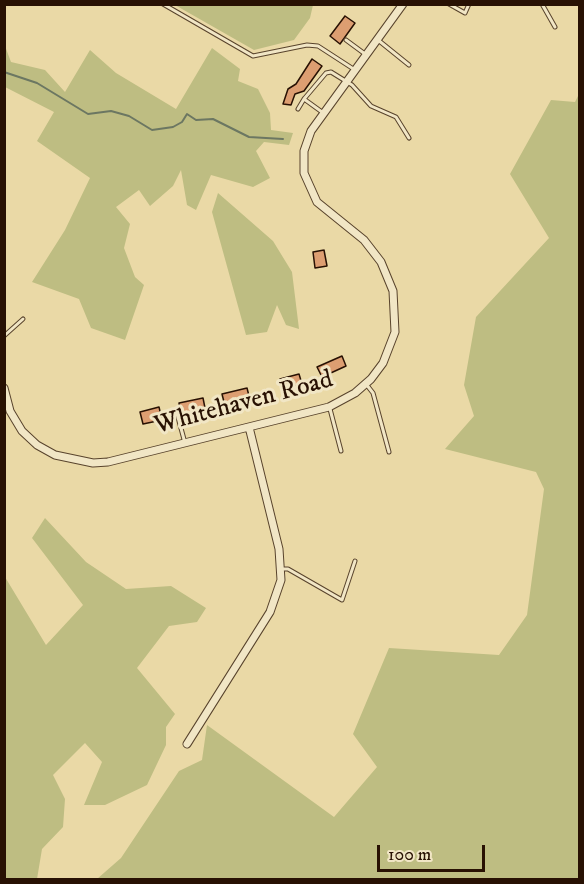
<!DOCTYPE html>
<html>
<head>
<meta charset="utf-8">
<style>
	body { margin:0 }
	#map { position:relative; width:584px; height:884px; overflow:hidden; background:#ead9a6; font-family:"IM FELL DW Pica",serif }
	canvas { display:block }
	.frame { position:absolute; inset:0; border:6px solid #281103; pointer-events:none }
	.scale { position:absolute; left:377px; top:845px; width:108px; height:27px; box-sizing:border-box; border:3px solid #281103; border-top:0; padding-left:8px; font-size:18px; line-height:21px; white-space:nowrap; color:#281103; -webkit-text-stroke:4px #f1e6c5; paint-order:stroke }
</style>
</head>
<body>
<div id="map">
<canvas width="584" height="884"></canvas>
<div class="frame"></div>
<div class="scale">100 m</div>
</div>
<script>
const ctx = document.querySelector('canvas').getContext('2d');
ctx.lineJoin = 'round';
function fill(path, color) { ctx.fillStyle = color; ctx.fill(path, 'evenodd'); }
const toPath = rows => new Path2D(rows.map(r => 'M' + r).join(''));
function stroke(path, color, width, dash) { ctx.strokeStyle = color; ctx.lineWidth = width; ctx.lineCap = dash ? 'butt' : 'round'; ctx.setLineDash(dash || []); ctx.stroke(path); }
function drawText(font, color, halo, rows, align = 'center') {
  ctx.font = font + ' "IM FELL DW Pica",serif'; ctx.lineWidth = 6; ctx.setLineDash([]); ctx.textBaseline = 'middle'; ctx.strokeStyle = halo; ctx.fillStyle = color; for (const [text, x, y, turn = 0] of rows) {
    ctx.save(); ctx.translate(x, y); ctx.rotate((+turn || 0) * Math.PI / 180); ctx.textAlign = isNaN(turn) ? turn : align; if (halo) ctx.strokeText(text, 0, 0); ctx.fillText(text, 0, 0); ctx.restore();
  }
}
fill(toPath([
	[175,5,313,5,310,18,294,40,254,50],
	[5,46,11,62,45,70,65,92,90,50,116,73,176,109,212,48,240,69,238,81,258,89,270,113,271,130,293,133,289,145,264,142,256,151,270,178,253,187,211,175,196,210,187,205,181,170,173,186,150,206,139,190,116,207,130,224,124,248,135,277,144,285,125,340,91,328,79,299,32,282,65,230,90,178,37,141,54,112,5,87],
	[579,94,579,879,97,879,121,858,179,771,202,760,207,725,334,817,377,767,353,734,389,648,499,655,527,615,544,489,536,472,445,449,474,416,464,385,476,317,549,238,510,174,551,100,575,102],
	[218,193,273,241,292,272,299,329,286,325,277,305,267,332,246,335,212,212],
	[45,518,86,562,126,589,171,586,206,608,197,622,169,626,137,668,175,714,166,727,166,745,147,785,105,805,84,805,102,762,85,743,53,775,65,799,63,827,42,849,37,879,5,879,5,577,46,645,83,605,32,538]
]), '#bebd82');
stroke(toPath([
	[4,72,37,83,88,114,111,111,129,116,152,130,173,127,182,122,187,114,196,120,213,119,249,137,283,139]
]), '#6c7762', 2);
const building = toPath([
	[345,16,355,23,340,44,330,36,345,16],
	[312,59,322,66,304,91,295,94,291,105,283,104,288,89,296,84,312,59],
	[324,250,327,266,315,268,313,252,324,250],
	[342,356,346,366,322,377,317,367,342,356],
	[299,374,302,384,283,389,280,379,299,374],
	[247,388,250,400,225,406,222,394,247,388],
	[203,398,205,408,181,414,179,403,203,398],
	[159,407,162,420,143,424,140,412,159,407]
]);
fill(building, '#dd9e71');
stroke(building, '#281103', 1.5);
const service = toPath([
	[163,4,253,56,307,45,318,46,355,70],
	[449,4,465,13,469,4],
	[542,4,555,27],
	[346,40,365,54],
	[378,40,409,65],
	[304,99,326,73,331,72,352,85,371,106,396,117,409,138],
	[298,109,304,99,322,112],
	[4,336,23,319],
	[366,384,373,393,389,452],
	[330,409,341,451],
	[176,410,185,443],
	[282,569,288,569,342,600,355,561]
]);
const minor = toPath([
	[4,388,10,411,22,431,37,445,55,455,93,463,108,462,329,407,355,393,371,379,383,363,395,332,393,291,381,262,364,240,317,202,304,173,304,151,311,131,403,4],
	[187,744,270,612,281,580,279,549,249,427]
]);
stroke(service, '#58432c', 5);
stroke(minor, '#58432c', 9);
stroke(service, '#f1e6c5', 3);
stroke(minor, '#f1e6c5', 7);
drawText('26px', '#281103', '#f1e6c5', [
	["Whitehaven Road",244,404,-15]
]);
</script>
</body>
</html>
